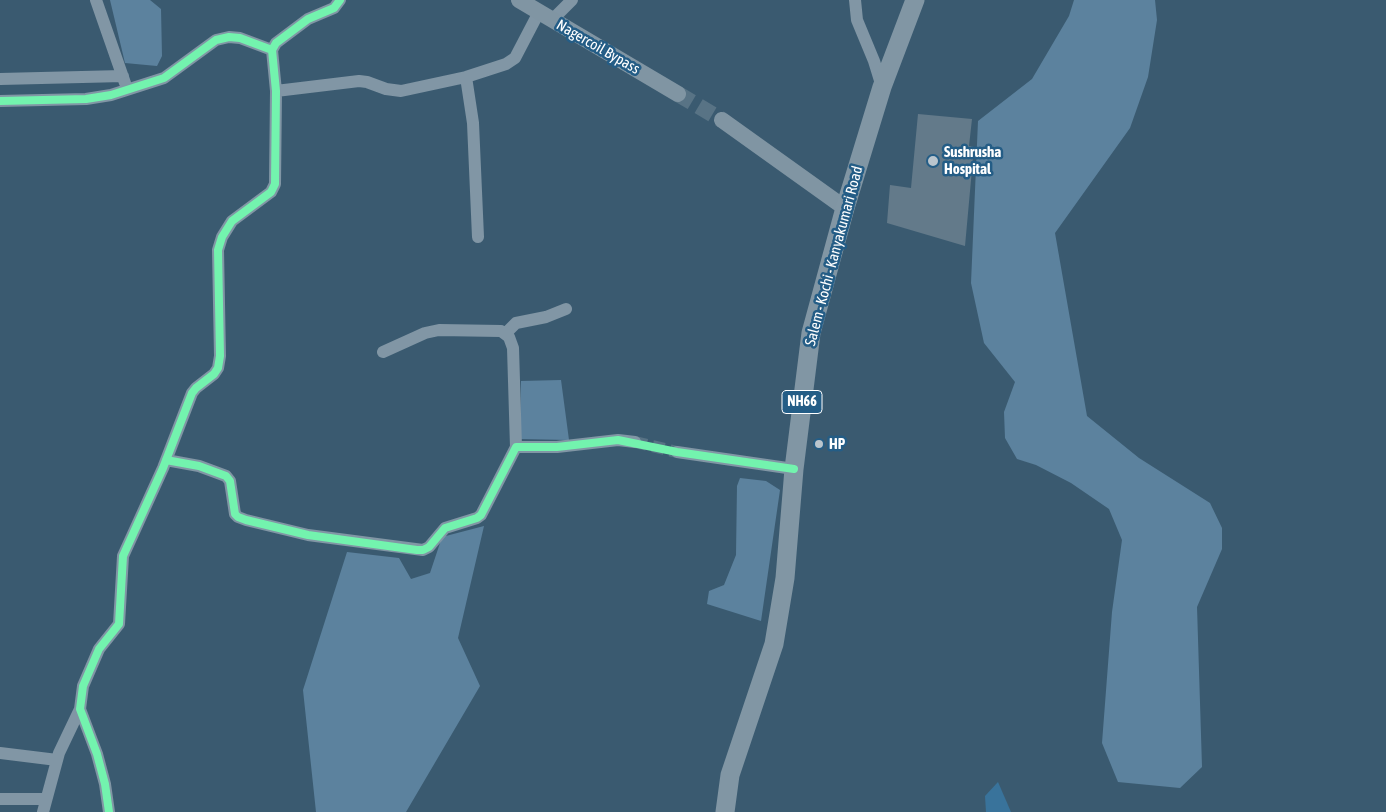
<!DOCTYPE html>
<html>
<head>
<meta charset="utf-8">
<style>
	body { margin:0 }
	canvas { display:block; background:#3a5a70 }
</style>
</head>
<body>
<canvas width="1386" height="812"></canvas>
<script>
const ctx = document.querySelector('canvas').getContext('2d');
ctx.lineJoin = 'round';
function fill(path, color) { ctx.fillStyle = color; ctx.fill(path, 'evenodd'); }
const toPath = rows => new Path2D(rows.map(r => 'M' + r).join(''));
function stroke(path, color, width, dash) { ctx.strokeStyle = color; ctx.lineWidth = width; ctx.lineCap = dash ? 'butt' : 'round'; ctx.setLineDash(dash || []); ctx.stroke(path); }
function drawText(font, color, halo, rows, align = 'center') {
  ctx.font = font + ' "Asap Condensed",sans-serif'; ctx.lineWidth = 5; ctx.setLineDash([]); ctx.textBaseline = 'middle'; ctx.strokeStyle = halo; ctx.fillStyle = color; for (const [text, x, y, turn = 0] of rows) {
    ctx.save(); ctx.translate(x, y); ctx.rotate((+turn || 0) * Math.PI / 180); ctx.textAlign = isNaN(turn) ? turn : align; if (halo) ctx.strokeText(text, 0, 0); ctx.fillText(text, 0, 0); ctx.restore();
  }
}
fill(toPath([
	[998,782,1011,812,986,812,985,796]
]), '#39739b');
fill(toPath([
	[110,0,150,0,161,9,162,56,157,66,125,63],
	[1074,0,1155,0,1157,20,1148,77,1130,128,1055,233,1087,416,1139,458,1210,503,1222,528,1222,549,1197,607,1202,767,1180,788,1118,782,1102,743,1112,612,1122,540,1109,509,1071,483,1036,465,1017,459,1005,438,1004,412,1015,382,984,343,971,283,978,121,1032,79,1069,16],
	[561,380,569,440,520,439,521,381],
	[740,478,766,481,780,490,761,621,707,604,709,591,724,585,736,555,737,486],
	[484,526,458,638,480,686,406,812,316,812,303,690,347,552,399,558,411,579,430,573,442,537]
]), '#5c829e');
fill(toPath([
	[918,114,972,119,969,146,974,147,965,246,887,223,890,185,911,188]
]), '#637a8a');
stroke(toPath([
	[635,442,677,452]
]), '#587385', 12, [12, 6]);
stroke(toPath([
	[678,94,722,120]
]), '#587385', 16, [16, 8]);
stroke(toPath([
	[96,0,125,83],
	[855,0,857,20,874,61,882,87],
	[552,20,572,0],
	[466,77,473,123,478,237],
	[0,79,123,76],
	[276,91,359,81,367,82,386,89,401,91,466,77,506,64,515,58,539,12],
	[0,101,86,99,111,95,164,78,216,40,229,37,240,38,272,50],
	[505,334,516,323,546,317,566,309],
	[383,352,425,333,439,330,501,331,509,337,513,348,516,447],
	[677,452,794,469],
	[166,460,199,466,226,476,230,481,235,514,238,517,246,520,308,535,423,550,429,547,445,528,477,518,481,515,516,447,557,447,618,440,635,442],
	[0,753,57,760],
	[0,799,46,799],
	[43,812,59,753,80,709],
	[109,812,105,784,97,754,80,709,83,686,99,649,119,624,123,556,163,468,192,393,196,388,214,374,218,368,220,356,218,250,222,237,232,221,271,192,275,184,276,91,272,50,276,43,308,19,334,8,340,0]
]), '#8196a5', 12);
stroke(toPath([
	[519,0,678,94],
	[722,120,845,208]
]), '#8095a3', 16);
stroke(toPath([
	[725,812,730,775,774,644,785,578,794,469,811,333,845,208,882,87,915,0]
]), '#8196a4', 19);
stroke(toPath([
	[0,101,86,99,111,95,164,78,216,40,229,37,240,38,272,50],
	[166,460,199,466,226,476,230,481,235,514,238,517,246,520,308,535,417,550,423,550,429,547,445,528,477,518,481,515,516,447,557,447,618,440,677,452,794,469],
	[109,812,105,784,97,754,80,709,83,686,99,649,119,624,123,556,163,468,192,393,196,388,214,374,218,368,220,356,218,250,222,237,232,221,271,192,275,184,276,91,272,50,276,43,308,19,334,8,340,0]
]), '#73f3ae', 8);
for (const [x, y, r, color] of [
	[933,161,6,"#bac5cd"],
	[819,444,5,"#bac5cd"]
]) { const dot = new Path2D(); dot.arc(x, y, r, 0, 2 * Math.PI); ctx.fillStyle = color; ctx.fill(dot); stroke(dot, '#245d86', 2); }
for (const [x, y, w] of [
	[802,402,40]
]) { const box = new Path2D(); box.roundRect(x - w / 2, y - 11.5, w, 23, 4); ctx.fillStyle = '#245d86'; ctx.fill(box); stroke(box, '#fff', 1); }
drawText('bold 14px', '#fff', null, [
	["NH66",802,402]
]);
drawText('15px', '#fff', '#245d86', [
	["Nagercoil Bypass",598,47,30],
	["Salem - Kochi - Kanyakumari Road",834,256,-75]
]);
drawText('bold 15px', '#fff', '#245d86', [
	["Sushrusha",944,152],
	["Hospital",944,169],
	["HP",829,444]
], 'left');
</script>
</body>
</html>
